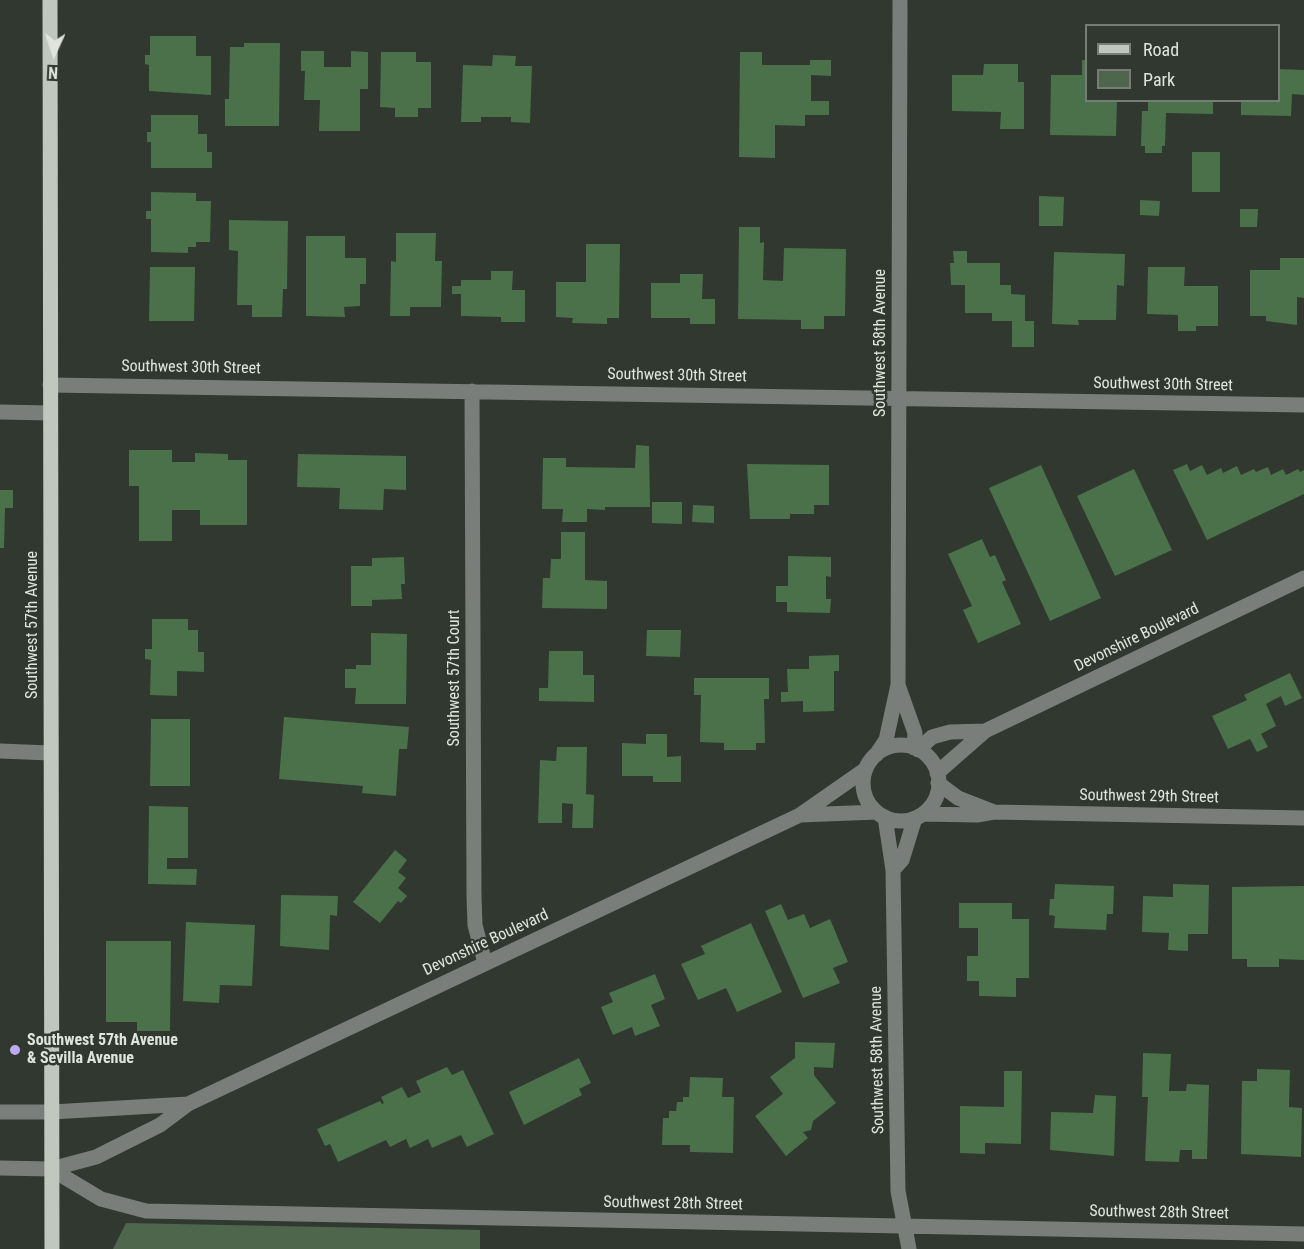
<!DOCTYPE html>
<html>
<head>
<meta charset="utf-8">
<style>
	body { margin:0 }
	#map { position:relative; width:1304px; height:1249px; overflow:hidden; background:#303830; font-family:"Roboto Condensed",sans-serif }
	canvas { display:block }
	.legend { position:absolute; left:1085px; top:24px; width:195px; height:78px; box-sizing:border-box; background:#303830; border:2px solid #767d76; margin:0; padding:8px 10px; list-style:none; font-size:18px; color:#dfe4df }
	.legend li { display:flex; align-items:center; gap:12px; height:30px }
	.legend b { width:30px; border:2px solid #767d76 }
	.north { position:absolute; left:24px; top:24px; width:60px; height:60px; -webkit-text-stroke:4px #303830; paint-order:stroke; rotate:183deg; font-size:16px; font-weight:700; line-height:24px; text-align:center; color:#dfe4df }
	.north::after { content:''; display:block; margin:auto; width:21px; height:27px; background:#dfe4df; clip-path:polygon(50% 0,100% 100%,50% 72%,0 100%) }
</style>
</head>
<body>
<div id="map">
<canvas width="1304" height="1249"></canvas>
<ul class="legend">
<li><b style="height:8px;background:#bfc7bf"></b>Road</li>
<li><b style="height:16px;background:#4d664c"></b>Park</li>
</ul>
<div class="north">N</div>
</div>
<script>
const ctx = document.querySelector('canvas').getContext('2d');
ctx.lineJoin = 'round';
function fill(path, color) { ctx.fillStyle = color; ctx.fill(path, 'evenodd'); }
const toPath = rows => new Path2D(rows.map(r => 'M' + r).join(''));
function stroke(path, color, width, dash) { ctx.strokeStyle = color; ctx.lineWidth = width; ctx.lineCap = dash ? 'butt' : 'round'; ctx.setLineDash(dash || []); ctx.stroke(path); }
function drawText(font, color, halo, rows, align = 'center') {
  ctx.font = font + ' "Roboto Condensed",sans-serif'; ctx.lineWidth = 5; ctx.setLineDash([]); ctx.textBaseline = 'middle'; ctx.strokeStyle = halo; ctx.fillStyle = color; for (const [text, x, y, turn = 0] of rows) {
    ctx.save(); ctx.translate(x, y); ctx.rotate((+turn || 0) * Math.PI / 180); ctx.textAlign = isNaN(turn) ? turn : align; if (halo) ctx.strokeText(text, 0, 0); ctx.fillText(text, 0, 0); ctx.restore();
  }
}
fill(toPath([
	[126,1223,480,1230,480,1249,113,1249]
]), '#4d664c');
fill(toPath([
	[150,36,196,36,196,56,211,56,211,95,149,91,149,65,145,64,145,55,150,55],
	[244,43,280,43,279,126,225,126,225,99,229,99,230,47,244,47],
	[301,51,324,51,324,67,351,67,351,51,368,52,368,89,360,89,360,131,319,131,320,100,304,100,305,71,301,71],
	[381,52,416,52,416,62,431,62,431,108,418,108,418,117,395,117,395,108,380,107],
	[740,52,762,52,762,65,810,65,810,60,831,60,831,76,811,75,811,101,829,101,829,115,805,115,805,126,775,125,775,158,739,157],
	[493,55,516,56,515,66,532,66,530,123,511,122,511,117,481,117,481,122,461,122,463,65,492,66],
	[1082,60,1086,60,1086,100,1117,100,1116,136,1050,135,1051,75,1082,75],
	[984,64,1018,64,1018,82,1024,82,1024,129,1000,129,1001,112,952,111,952,75,983,75],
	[1278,69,1304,70,1304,95,1292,94,1291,116,1241,115,1241,100,1278,100],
	[1148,100,1213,100,1213,114,1166,113,1165,146,1162,146,1162,153,1145,153,1145,146,1141,146,1142,111,1148,111],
	[151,115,198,115,198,134,207,134,207,152,212,152,212,168,151,168,151,142,147,142,147,132,151,132],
	[1192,152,1220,152,1220,192,1192,192],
	[151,192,196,193,196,201,211,201,210,242,196,242,196,247,188,247,188,253,151,252,151,219,146,219,146,211,151,211],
	[1039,196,1064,197,1063,226,1039,226],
	[1140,200,1160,201,1159,216,1140,215],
	[1240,209,1258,209,1257,227,1240,227],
	[229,220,288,221,287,289,283,289,282,317,252,317,252,305,237,305,238,251,229,250],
	[739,227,760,227,760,243,764,242,763,280,783,281,784,248,846,249,845,316,824,316,824,329,801,329,801,320,738,319],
	[396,233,436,233,435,261,442,261,441,307,410,307,410,316,390,316,391,261,396,262],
	[306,236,345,236,345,258,366,258,366,284,360,284,360,306,344,307,345,317,306,316],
	[586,244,620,244,619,318,607,318,607,324,572,323,573,318,556,317,556,282,586,282],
	[953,251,967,251,967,263,1000,263,1000,285,1011,285,1011,294,1025,295,1025,321,1034,321,1034,347,1012,347,1012,321,992,321,992,313,965,313,965,285,951,285,950,263,954,263],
	[1054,252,1125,254,1124,286,1117,285,1116,320,1078,320,1079,325,1052,324],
	[1280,258,1304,258,1304,298,1297,297,1297,325,1266,321,1266,316,1250,316,1250,270,1280,270],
	[150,267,195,267,194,321,149,321],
	[1148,267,1185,267,1184,286,1218,286,1218,326,1196,326,1196,331,1178,331,1178,315,1147,314],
	[491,271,513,271,512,290,525,290,525,322,501,322,501,317,461,316,461,294,452,294,452,286,461,286,461,280,491,280],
	[680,274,703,274,702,299,715,299,715,324,690,324,690,318,651,318,651,283,680,283],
	[636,445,649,446,650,507,605,507,605,510,587,509,587,522,562,522,563,509,542,509,543,458,566,458,566,467,635,468],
	[129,450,172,450,172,462,195,462,195,453,228,454,228,460,247,460,247,525,200,525,200,510,172,510,172,541,139,541,139,486,129,486],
	[298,454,406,456,406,490,384,489,383,510,339,509,340,488,297,487],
	[747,464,829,465,829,505,814,505,814,514,790,514,790,519,750,519],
	[1187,464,1190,471,1202,465,1207,475,1221,468,1223,473,1237,466,1241,475,1254,469,1256,472,1268,467,1271,475,1283,469,1286,475,1298,469,1300,472,1304,470,1304,494,1207,540,1173,470],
	[1041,465,1101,598,1050,621,989,488],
	[1134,469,1172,550,1115,576,1077,496],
	[0,490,13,490,13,508,5,508,4,548,0,548],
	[652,502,682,502,682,524,652,523],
	[693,505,714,506,714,523,692,522],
	[561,532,585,532,585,580,607,581,607,609,542,608,543,578,550,578,551,559,561,559],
	[982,539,990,557,995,555,1006,580,1002,582,1021,624,978,643,963,610,972,606,948,554],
	[788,556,831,557,831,577,826,576,826,599,831,599,830,613,787,612,787,602,776,602,776,586,788,586],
	[404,557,405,584,401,584,402,599,372,600,372,606,351,606,351,566,372,566,372,558],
	[152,619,188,619,188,630,198,630,198,652,204,652,204,672,177,671,177,696,150,695,151,660,145,659,145,649,152,649],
	[647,630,681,630,680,657,646,656],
	[371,633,407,634,406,704,355,704,356,688,345,688,345,669,356,669,356,665,371,665],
	[549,651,583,651,583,675,594,675,594,702,539,701,539,688,548,688],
	[839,655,839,671,834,671,834,711,803,712,803,701,781,702,781,692,788,692,787,669,809,669,809,656],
	[1290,673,1302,698,1285,706,1281,696,1266,704,1276,726,1261,734,1268,747,1257,752,1250,739,1228,749,1212,716,1247,700,1244,695],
	[694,678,769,678,769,699,764,699,765,743,756,743,756,750,724,750,724,743,700,742,701,695,694,695],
	[284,717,409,727,407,749,399,749,396,796,362,793,363,786,279,779],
	[151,719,190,719,190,786,150,786],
	[646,734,667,734,667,757,681,756,681,782,653,782,653,776,622,776,622,743,646,744],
	[557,747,587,747,586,794,594,795,593,828,572,828,573,804,562,803,562,823,538,823,540,760,556,761],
	[149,806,188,807,188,858,167,858,167,869,197,869,196,885,148,884],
	[395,850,407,860,398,872,406,878,398,888,407,896,401,903,398,901,380,923,353,902],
	[1055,884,1114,886,1113,914,1107,914,1106,930,1054,928,1055,916,1049,915,1050,899,1054,899],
	[1173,884,1209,885,1208,934,1188,934,1188,951,1168,950,1169,933,1142,932,1143,896,1173,897],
	[1304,886,1304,960,1279,959,1279,967,1247,967,1247,959,1232,959,1232,887],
	[281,895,338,896,337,916,330,915,329,950,280,946],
	[959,903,1012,903,1012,919,1029,919,1029,978,1016,978,1016,997,979,996,979,981,967,981,967,956,978,956,978,928,959,928],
	[781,904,788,920,804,914,810,928,830,919,848,962,833,968,840,983,803,998,765,911],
	[186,922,255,925,252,986,220,985,219,1003,183,1001],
	[751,923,782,992,737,1012,726,988,698,1000,681,964,705,954,701,946],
	[106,941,171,941,170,1031,137,1031,137,1022,106,1022],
	[655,974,665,999,651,1005,660,1026,635,1036,632,1027,613,1035,601,1007,613,1002,609,993],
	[795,1042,835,1043,833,1068,814,1067,814,1075,836,1103,813,1121,811,1130,803,1132,808,1138,786,1156,755,1116,783,1094,770,1077,795,1058],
	[1143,1053,1171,1054,1169,1091,1186,1091,1187,1084,1209,1085,1207,1159,1192,1159,1192,1150,1180,1150,1179,1162,1145,1161,1148,1097,1142,1097],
	[579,1058,591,1083,579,1089,582,1095,524,1125,509,1092],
	[447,1067,452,1075,463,1070,494,1134,467,1147,461,1135,432,1148,428,1139,410,1148,406,1139,390,1147,386,1140,338,1162,330,1144,325,1146,317,1129,380,1101,382,1104,384,1103,381,1097,402,1087,408,1098,421,1092,416,1081],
	[1257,1069,1290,1070,1289,1107,1302,1108,1301,1157,1241,1154,1242,1081,1257,1081],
	[1004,1071,1022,1071,1021,1144,985,1143,985,1154,960,1153,960,1106,1004,1107],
	[690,1077,723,1078,722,1097,734,1097,733,1153,690,1152,690,1145,662,1145,663,1118,669,1118,669,1111,676,1111,677,1102,683,1102,683,1097,689,1097],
	[1095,1095,1116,1096,1114,1156,1050,1150,1051,1112,1093,1113]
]), '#4a714a');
stroke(toPath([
	[50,385,1304,405],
	[472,391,474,896,475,925,485,963],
	[0,412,50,413],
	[898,685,915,733,914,748],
	'863 783a38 38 0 1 1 76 0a38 38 0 1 1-76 0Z',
	[918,750,932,737,950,732,985,731],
	[0,751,50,753],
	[876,755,886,740,898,685,900,0],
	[937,773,985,731,1304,578],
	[938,783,958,798,994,812],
	[923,814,977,815,994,812,1304,818],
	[800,815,877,812],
	[885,817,893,870,902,860,915,818],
	[893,870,898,1191,909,1249],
	[0,1112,52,1112,188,1104],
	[0,1168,51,1169,96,1157,160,1125,188,1104,800,815,866,769],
	[51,1169,101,1199,146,1211,1304,1234]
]), '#7a7e7a', 15);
stroke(toPath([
	[50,0,52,1249]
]), '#bfc7bf', 15);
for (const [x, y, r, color] of [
	[15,1050,6,"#bbaaf6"]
]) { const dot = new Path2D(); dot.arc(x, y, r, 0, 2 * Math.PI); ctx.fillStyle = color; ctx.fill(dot); stroke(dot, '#303830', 2); }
drawText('16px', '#dfe4df', '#303830', [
	["Southwest 58th Avenue",881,343,-90],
	["Southwest 30th Street",191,368,1],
	["Southwest 30th Street",677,376,1],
	["Southwest 30th Street",1163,385,1],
	["Southwest 57th Avenue",33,625,-90],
	["Devonshire Boulevard",1137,638,-26],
	["Southwest 57th Court",455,678,-90],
	["Southwest 29th Street",1149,797,1],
	["Devonshire Boulevard",486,943,-25],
	["Southwest 58th Avenue",878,1060,-91],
	["Southwest 28th Street",673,1204,1],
	["Southwest 28th Street",1159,1213,1]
]);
drawText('bold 16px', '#dfe4df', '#303830', [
	["Southwest 57th Avenue",27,1041],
	["& Sevilla Avenue",27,1059]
], 'left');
</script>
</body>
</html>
